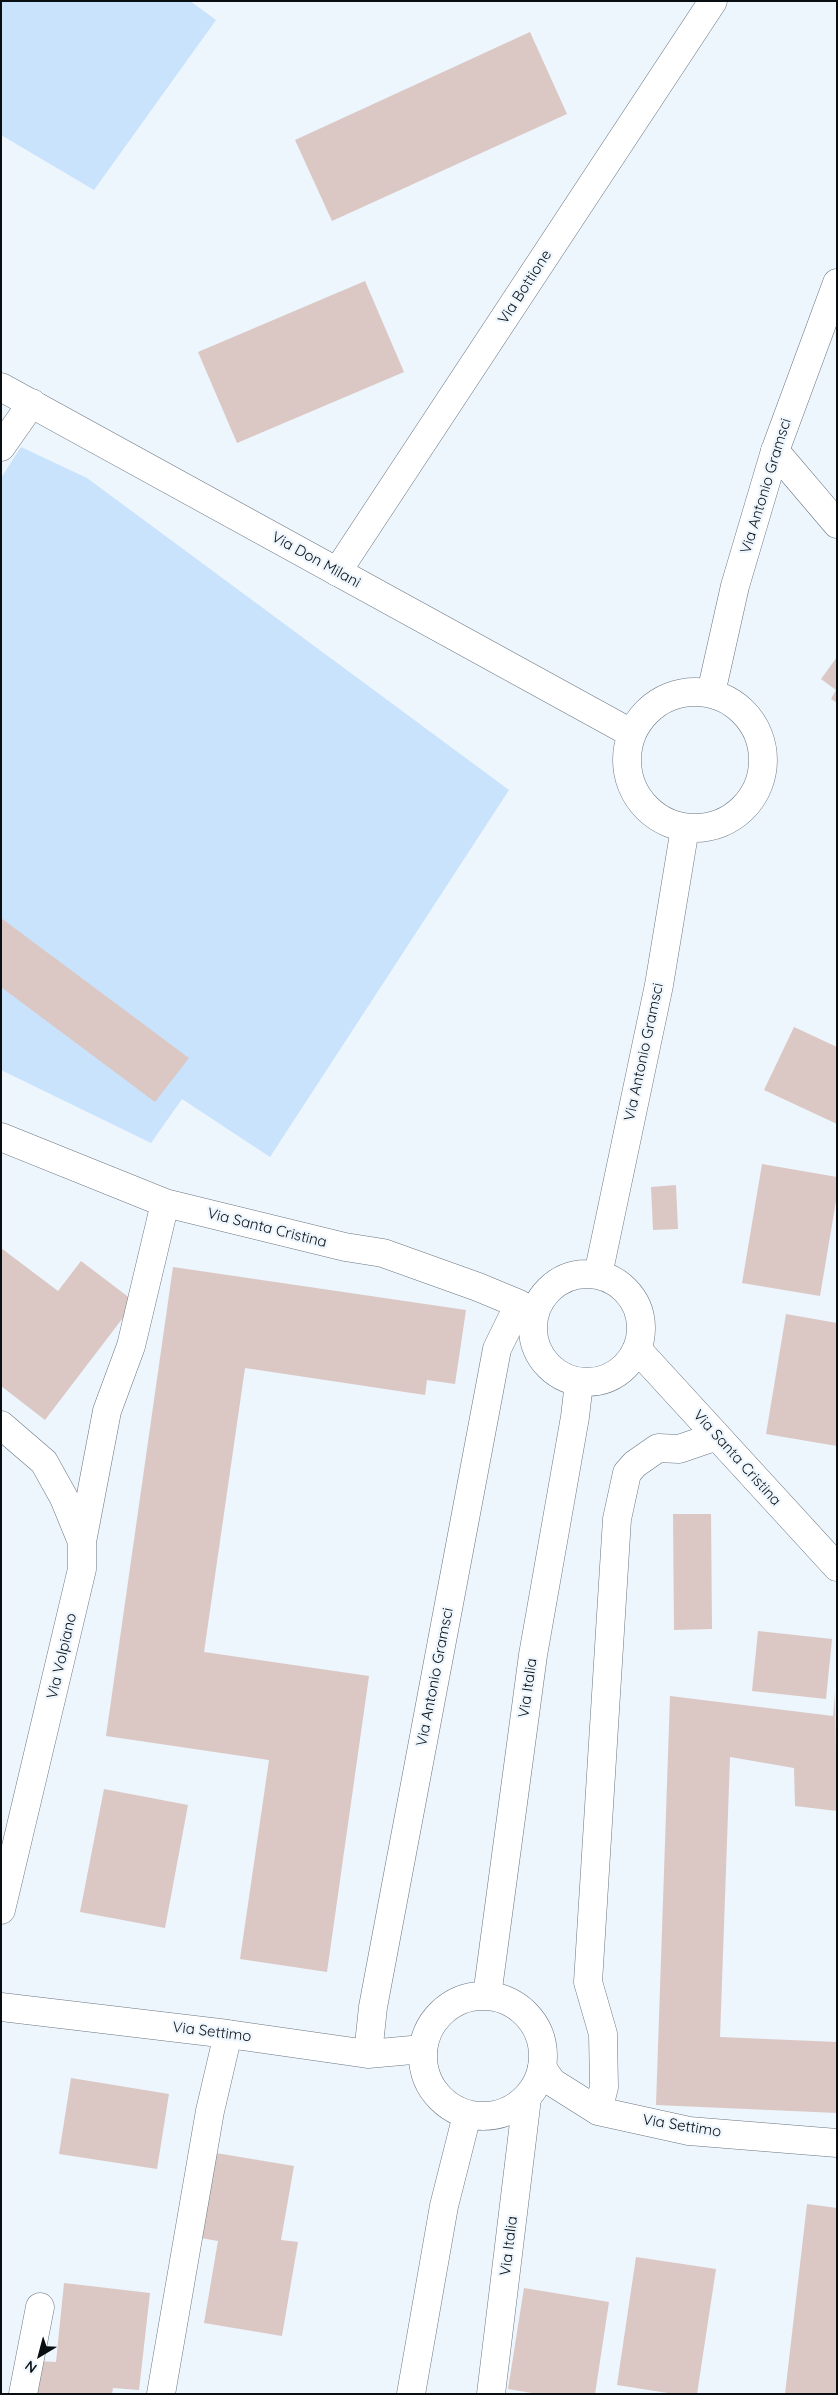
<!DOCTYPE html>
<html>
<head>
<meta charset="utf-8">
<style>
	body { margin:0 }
	#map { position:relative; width:838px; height:2395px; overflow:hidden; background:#edf5fd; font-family:Quicksand,sans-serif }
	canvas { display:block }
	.frame { position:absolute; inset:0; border:2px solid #090e12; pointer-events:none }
	.north { position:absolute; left:15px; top:2330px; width:50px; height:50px; -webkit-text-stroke:4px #edf5fd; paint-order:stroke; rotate:217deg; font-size:14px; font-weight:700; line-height:20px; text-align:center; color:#090e12 }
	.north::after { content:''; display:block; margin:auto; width:18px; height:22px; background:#090e12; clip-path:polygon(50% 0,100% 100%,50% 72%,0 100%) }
</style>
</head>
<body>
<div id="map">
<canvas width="838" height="2395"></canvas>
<div class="frame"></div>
<div class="north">N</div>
</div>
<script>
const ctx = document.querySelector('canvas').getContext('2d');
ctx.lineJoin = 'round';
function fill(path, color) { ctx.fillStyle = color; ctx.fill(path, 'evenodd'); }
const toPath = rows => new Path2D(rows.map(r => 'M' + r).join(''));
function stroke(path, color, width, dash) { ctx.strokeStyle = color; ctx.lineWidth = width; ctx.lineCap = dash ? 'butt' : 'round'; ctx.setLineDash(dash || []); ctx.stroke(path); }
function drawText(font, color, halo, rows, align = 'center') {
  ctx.font = font + ' Quicksand,sans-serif'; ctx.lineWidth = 4.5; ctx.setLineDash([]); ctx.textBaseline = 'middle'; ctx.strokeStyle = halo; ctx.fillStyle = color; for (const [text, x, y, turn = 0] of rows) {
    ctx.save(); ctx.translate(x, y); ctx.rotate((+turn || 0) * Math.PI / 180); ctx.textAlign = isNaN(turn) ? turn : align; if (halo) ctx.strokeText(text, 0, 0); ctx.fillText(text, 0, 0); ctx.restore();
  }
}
fill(toPath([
	[1,1,190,1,216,20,94,190,1,135],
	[21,447,87,478,509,790,270,1157,182,1099,151,1143,1,1070,1,478]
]), '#cae3fc');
fill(toPath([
	[530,32,567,114,332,221,295,140],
	[365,281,404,372,237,443,198,352],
	[837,657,837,703,831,699,836,690,821,679],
	[1,918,189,1058,155,1102,1,987],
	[794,1027,837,1047,837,1124,764,1090],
	[762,1164,837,1177,837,1195,820,1296,742,1283],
	[676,1185,678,1229,653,1230,651,1187],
	[1,1248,58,1291,81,1261,135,1302,45,1420,1,1386],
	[173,1267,466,1310,455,1384,427,1380,425,1395,245,1368,204,1652,369,1676,327,1972,240,1959,269,1760,106,1736],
	[786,1314,837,1323,837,1446,766,1434],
	[673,1514,711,1514,712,1629,674,1630],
	[758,1631,832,1639,826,1699,752,1691],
	[835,1692,837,1811,795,1806,794,1768,730,1757,720,2037,837,2042,837,2113,656,2105,670,1696,833,1716],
	[104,1789,188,1805,165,1928,80,1912],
	[71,2078,169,2094,157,2169,59,2154],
	[216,2153,294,2166,281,2240,298,2242,282,2336,204,2323,218,2241,201,2238],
	[807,2204,837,2208,837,2394,785,2394],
	[636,2257,716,2269,697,2394,674,2394,617,2385],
	[64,2283,150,2293,139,2390,113,2388,112,2394,37,2394,40,2361,56,2362],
	[524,2288,609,2302,595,2394,538,2394,508,2389]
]), '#dbc8c4');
const minor = toPath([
	[1,447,32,403],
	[775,451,837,524],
	[337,572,713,1],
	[1,1137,165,1203,345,1247,383,1253,478,1287,519,1304,534,1313],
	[637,1349,837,1567],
	[1,1425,44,1462,64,1498,82,1542,82,1569,1,1910],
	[82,1542,107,1411,131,1346,165,1203],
	[1,2007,228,2034,368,2054,423,2049],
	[368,2054,373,2007,497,1349,519,1304],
	[542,2068,552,2082,598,2111,689,2131,837,2143],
	[598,2111,604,2087,603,2034,588,1982,617,1519,627,1473,635,1464,658,1448,679,1449,717,1436],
	[23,2394,40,2307],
	[161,2394,210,2111,228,2034],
	[491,2394,527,2098]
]);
const tertiary = toPath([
	[1,387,631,733],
	'627 760a68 68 0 1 1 136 0a68 68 0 1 1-136 0Z',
	[711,693,735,586,775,451,837,283],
	'533 1328a54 54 0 1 1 108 0a54 54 0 1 1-108 0Z',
	[598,1275,659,985,685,828],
	'423 2056a60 60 0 1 1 120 0a60 60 0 1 1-120 0Z',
	[487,1996,533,1655,575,1417,579,1382],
	[411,2394,444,2206,467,2115]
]);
stroke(minor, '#6a7681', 29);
stroke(tertiary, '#6a7681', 29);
stroke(minor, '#fff', 28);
stroke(tertiary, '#fff', 28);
drawText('15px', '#090e12', '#edf5fd', [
	["Via Bottione",525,287,-57],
	["Via Antonio Gramsci",766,486,-73],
	["Via Don Milani",316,560,29],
	["Via Antonio Gramsci",644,1052,-78],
	["Via Santa Cristina",267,1228,14],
	["Via Santa Cristina",737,1458,48],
	["Via Volpiano",62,1656,-77],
	["Via Antonio Gramsci",435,1677,-79],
	["Via Italia",528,1688,-82],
	["Via Settimo",212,2032,7],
	["Via Settimo",682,2126,9],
	["Via Italia",509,2246,-83]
]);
</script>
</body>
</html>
